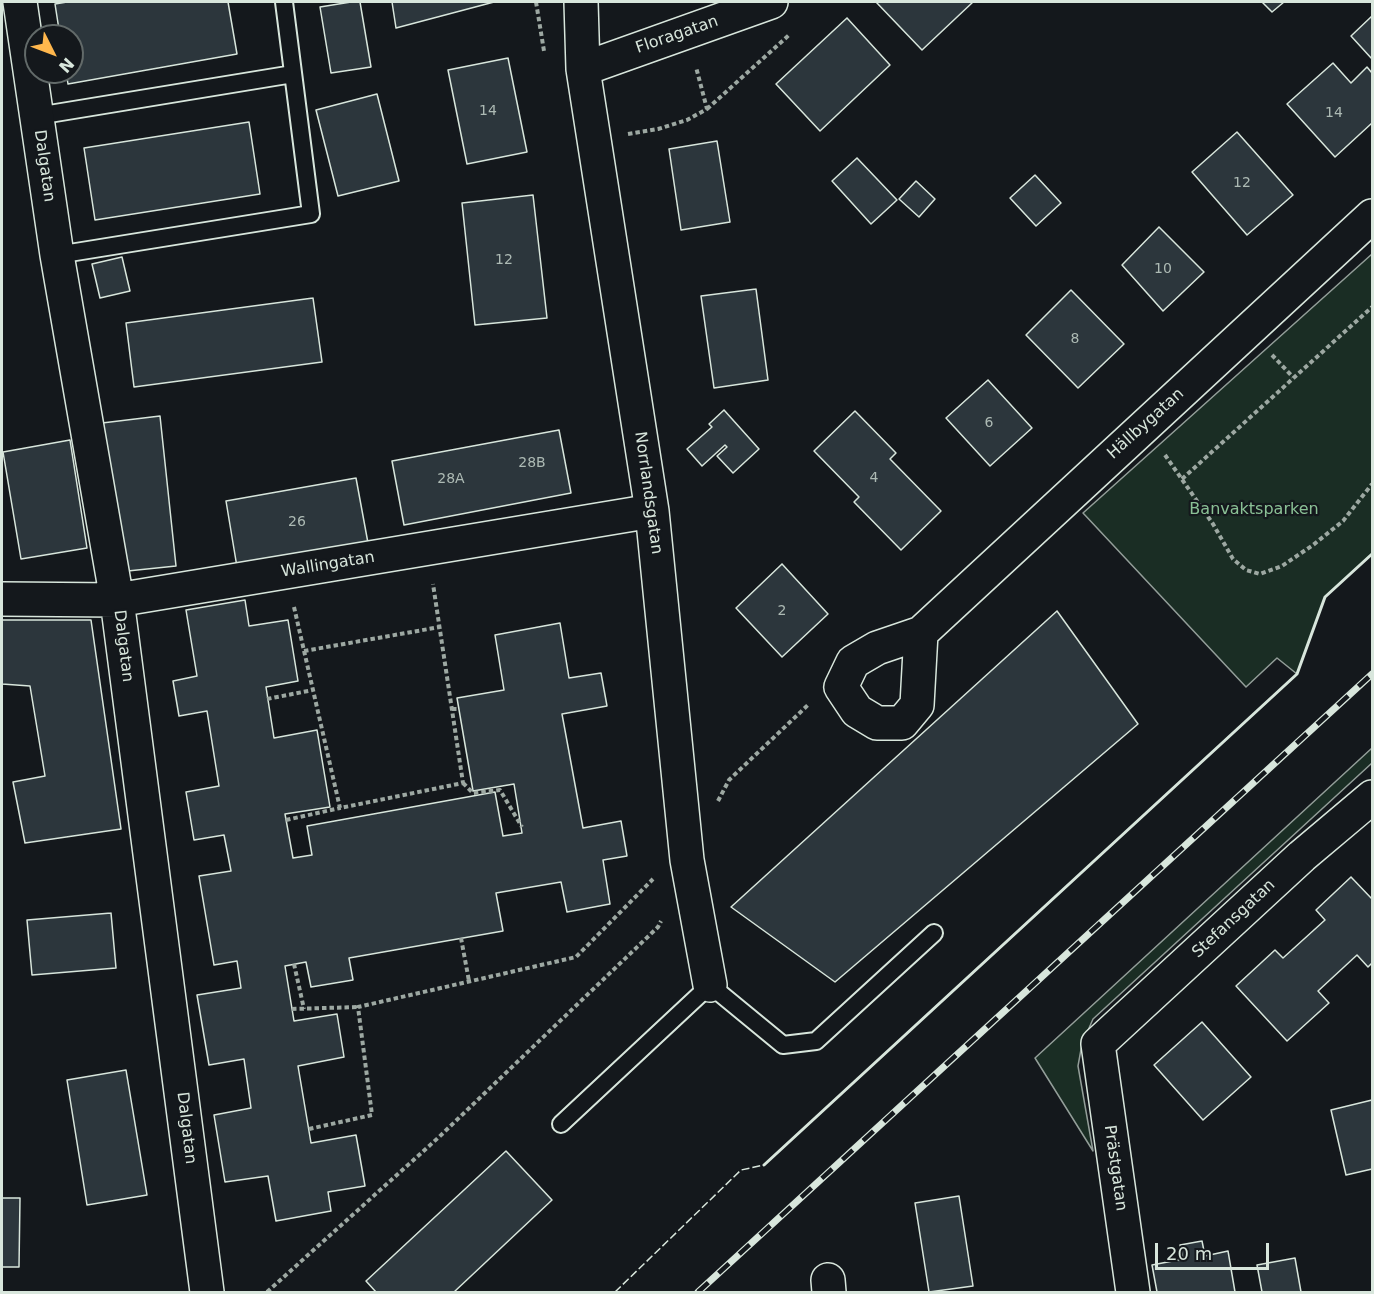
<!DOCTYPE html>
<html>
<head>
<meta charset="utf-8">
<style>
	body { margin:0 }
	#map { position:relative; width:1374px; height:1294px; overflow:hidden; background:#14181c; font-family:"DejaVu Sans",sans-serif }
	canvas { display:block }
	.frame { position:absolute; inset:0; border:3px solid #d8e6dc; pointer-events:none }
	.north { position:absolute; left:24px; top:24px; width:60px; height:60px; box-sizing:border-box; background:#14181c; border:2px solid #626a69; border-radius:50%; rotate:132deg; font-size:16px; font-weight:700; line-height:24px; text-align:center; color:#d8e6dc }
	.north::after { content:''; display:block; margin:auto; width:21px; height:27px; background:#ffb74d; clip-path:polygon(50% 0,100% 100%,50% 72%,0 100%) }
	.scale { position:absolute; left:1155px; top:1243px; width:114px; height:27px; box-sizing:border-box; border:3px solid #d8e6dc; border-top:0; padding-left:8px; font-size:18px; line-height:21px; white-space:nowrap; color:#d8e6dc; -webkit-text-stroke:4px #14181c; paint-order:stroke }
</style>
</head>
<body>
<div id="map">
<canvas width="1374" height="1294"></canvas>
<div class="frame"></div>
<div class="north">N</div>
<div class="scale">20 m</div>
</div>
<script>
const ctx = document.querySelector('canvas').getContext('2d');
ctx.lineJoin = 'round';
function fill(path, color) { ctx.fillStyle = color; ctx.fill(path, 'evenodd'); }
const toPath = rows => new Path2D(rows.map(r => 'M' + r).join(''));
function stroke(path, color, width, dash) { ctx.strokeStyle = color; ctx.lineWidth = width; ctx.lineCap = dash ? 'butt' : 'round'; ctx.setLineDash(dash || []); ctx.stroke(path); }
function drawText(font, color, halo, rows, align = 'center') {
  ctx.font = font + ' "DejaVu Sans",sans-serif'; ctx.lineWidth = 4.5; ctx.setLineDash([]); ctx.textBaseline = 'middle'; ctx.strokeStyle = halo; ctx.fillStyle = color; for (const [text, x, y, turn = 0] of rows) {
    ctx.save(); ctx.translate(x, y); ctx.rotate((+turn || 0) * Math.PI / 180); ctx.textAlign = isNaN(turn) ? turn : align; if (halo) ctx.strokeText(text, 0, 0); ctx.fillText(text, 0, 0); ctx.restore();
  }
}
const green = toPath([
	[1372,254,1372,554,1325,597,1297,674,1277,658,1246,687,1083,513,1372,254],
	[1372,748,1372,763,1093,1019,1082,1044,1078,1066,1093,1151,1035,1058,1372,748]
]);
fill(green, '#1a2d24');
stroke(green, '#939e99', 1.5);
const building = toPath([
	[67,2,228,2,237,54,68,84,66,72,72,72,72,36,60,36,55,4,67,2],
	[351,2,360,2,371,67,331,73,320,7,351,2],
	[392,2,494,2,396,28,392,2],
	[876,2,973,2,922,50,876,2],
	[1262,2,1284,2,1272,12,1262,2],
	[1372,16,1372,59,1351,36,1372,16],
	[847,18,890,65,820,131,776,84,847,18],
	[508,58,527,152,467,164,448,70,508,58],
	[1333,63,1351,83,1367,67,1372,73,1372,123,1335,157,1287,104,1333,63],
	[377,94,399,181,338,196,316,110,377,94],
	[249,122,260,194,95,220,84,148,249,122],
	[1237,132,1293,195,1247,235,1192,172,1237,132],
	[717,141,730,222,681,230,669,149,717,141],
	[857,158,897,200,871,224,832,181,857,158],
	[1035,175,1061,203,1036,226,1010,198,1035,175],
	[916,181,935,199,919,217,899,199,916,181],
	[533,195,547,318,475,325,462,203,533,195],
	[1159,227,1204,272,1163,311,1122,265,1159,227],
	[122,257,130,291,100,298,92,264,122,257],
	[756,289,768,380,714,388,701,296,756,289],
	[1071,290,1124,344,1078,388,1026,335,1071,290],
	[313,298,322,362,134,387,126,323,313,298],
	[988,380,1032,428,990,466,946,418,988,380],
	[724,410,759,449,733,473,717,456,727,447,725,445,702,466,687,449,712,427,709,424,724,410],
	[855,411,896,453,890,459,941,511,901,550,854,502,859,497,814,451,855,411],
	[160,416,176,566,118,572,102,423,160,416],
	[559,430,571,493,404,525,392,461,559,430],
	[70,440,87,548,21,559,3,452,70,440],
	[356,478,368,543,237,567,226,501,356,478],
	[782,564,828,614,782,657,736,608,782,564],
	[245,600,249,626,288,620,298,681,266,687,274,738,317,730,330,807,285,814,293,858,312,855,307,826,495,792,503,836,522,833,514,784,473,791,457,698,504,690,495,635,560,623,569,678,601,673,607,706,562,714,583,828,621,821,627,856,603,860,610,904,567,912,561,882,496,893,503,931,349,958,353,980,311,987,306,962,285,966,294,1021,337,1014,344,1057,298,1066,311,1143,356,1135,365,1186,328,1192,331,1211,276,1221,268,1176,225,1182,214,1115,251,1108,244,1059,209,1065,197,995,241,988,237,961,214,965,199,876,231,871,224,835,194,840,186,792,219,786,207,711,179,716,173,681,197,676,186,610,245,600],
	[1057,611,1138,724,835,982,731,907,1057,611],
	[2,620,91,620,121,829,25,843,13,782,45,776,30,686,2,684,2,620],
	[1351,877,1372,899,1372,963,1368,967,1357,955,1318,991,1329,1003,1287,1041,1236,986,1275,950,1283,958,1325,920,1316,910,1351,877],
	[111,913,116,968,32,975,27,920,111,913],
	[1202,1022,1251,1077,1203,1120,1154,1065,1202,1022],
	[126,1070,147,1195,87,1205,67,1080,126,1070],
	[1372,1100,1372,1169,1346,1175,1331,1110,1372,1100],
	[506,1151,552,1200,454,1292,376,1292,366,1281,506,1151],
	[959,1196,973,1286,929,1292,915,1203,959,1196],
	[2,1198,20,1198,19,1267,2,1267,2,1198],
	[1202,1241,1205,1256,1228,1251,1235,1292,1157,1292,1152,1265,1183,1259,1180,1245,1202,1241],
	[1295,1258,1301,1292,1262,1292,1257,1265,1295,1258]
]);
fill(building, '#2c363c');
stroke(building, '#d8e6dc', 1.5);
const lane = toPath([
	[37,116,293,74],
	[57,255,311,214,284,2],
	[561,1124,710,985,783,1045,816,1041,934,933]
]);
const street = toPath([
	[20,2,57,255,117,600,207,1292],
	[581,2,583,69,652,511,687,860,710,985],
	[583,69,771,2],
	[2,599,117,600,652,511],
	[921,633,917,705,902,723,877,723,857,711,841,687,853,662,877,648,921,633,1372,216],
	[828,1280,829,1292],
	[1133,1292,1098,1044,1302,856,1372,797]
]);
stroke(lane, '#d8e6dc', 20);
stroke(street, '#d8e6dc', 36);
stroke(toPath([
	[536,2,544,51],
	[707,109,789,35],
	[628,134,658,129,687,120,707,109,696,67],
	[1272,355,1293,377],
	[1165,455,1213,524,1233,559,1246,570,1260,574,1282,566,1313,545,1343,521,1372,484],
	[1182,479,1372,307],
	[294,607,340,808,463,783,433,584],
	[304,651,440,627],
	[267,699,313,690],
	[452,709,459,709],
	[463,783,473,793,500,790,522,827],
	[718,801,729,780,809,704],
	[286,820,340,808],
	[461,938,469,981],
	[294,964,304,1009],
	[292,1009,358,1007],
	[309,1129,372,1115,358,1007,576,957,653,879],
	[267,1292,439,1137,658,927,661,921]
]), '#9da8a2', 4, [4.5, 3]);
stroke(lane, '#14181c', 16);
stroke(street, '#14181c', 33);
const rail = toPath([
	[698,1292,1372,674]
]);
stroke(rail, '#d8e6dc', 7);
stroke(rail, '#14181c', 4.5, [14]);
stroke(toPath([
	[615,1292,741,1170,764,1165]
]), '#d8e6dc', 1.5, [8, 3]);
stroke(toPath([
	[764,1165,1297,674,1325,597,1372,554]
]), '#d8e6dc', 3);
drawText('14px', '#adbab4', null, [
	["14",488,111],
	["14",1334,113],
	["12",1242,183],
	["12",504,260],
	["10",1163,269],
	["8",1075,339],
	["6",989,423],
	["28B",532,463],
	["4",874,478],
	["28A",451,479],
	["26",297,522],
	["2",782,611]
]);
drawText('16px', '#d8e6dc', '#14181c', [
	["Floragatan",677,35,-19],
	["Dalgatan",44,166,82],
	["Hällbygatan",1146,424,-42],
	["Norrlandsgatan",648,493,82],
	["Wallingatan",328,565,-9],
	["Dalgatan",123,646,83],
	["Stefansgatan",1234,919,-43],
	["Dalgatan",186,1128,83],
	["Prästgatan",1115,1168,82]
]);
drawText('16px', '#8ac095', '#14181c', [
	["Banvaktsparken",1254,510]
]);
</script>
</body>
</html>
